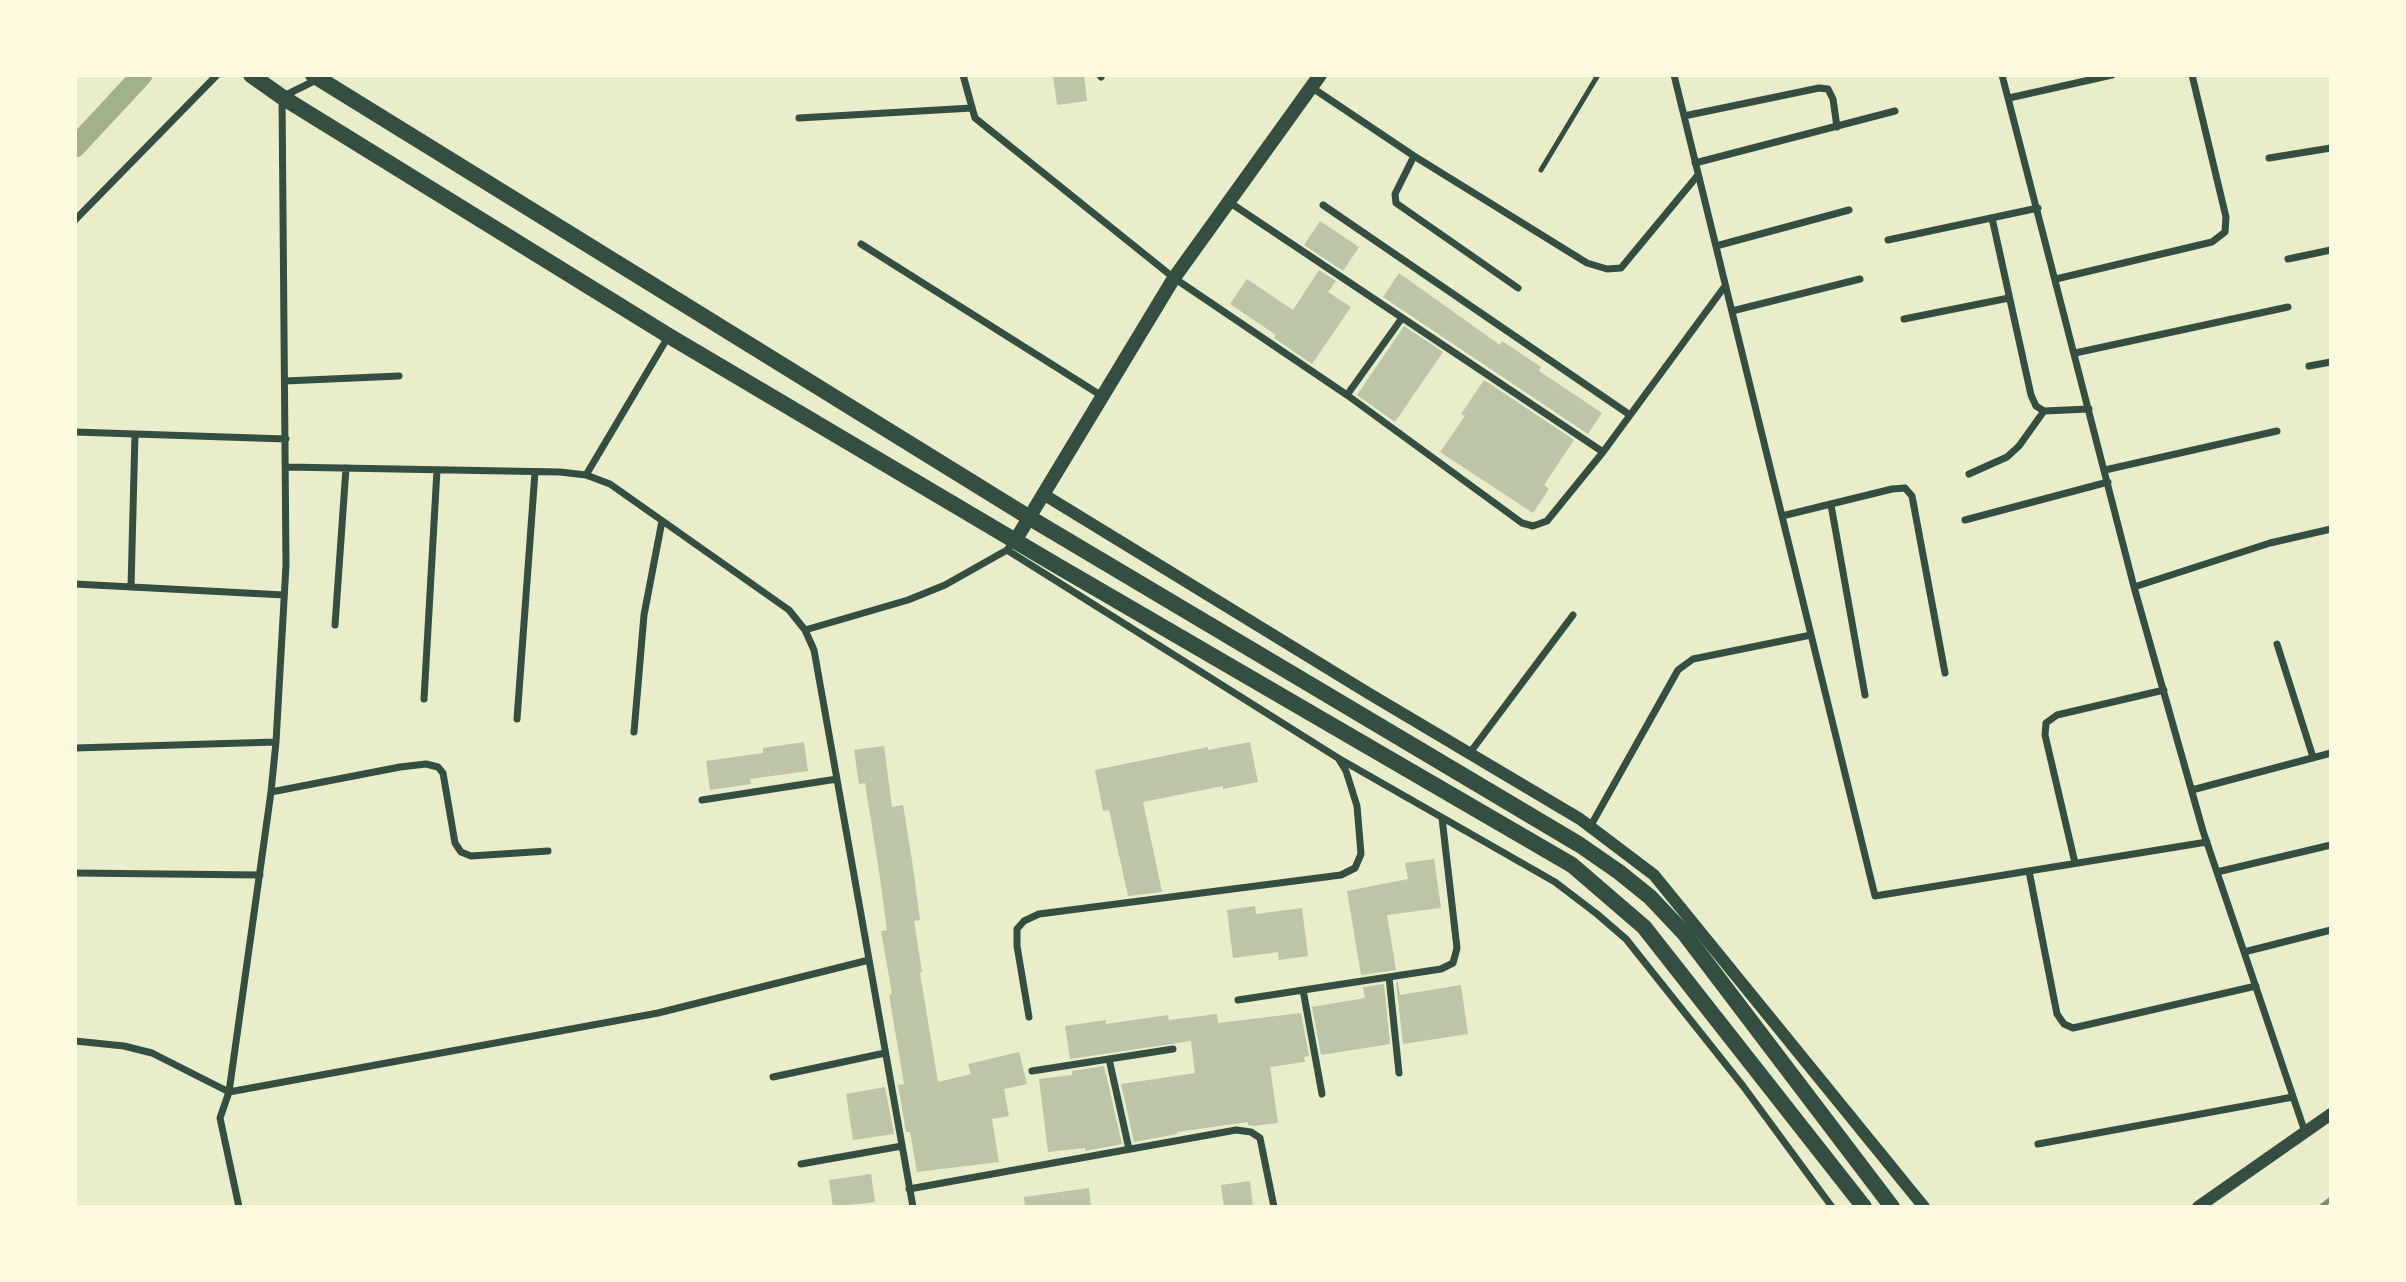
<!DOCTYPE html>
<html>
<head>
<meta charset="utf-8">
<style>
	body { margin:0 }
	#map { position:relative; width:2406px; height:1282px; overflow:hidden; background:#e9edc9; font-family:Quicksand,sans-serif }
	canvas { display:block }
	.frame { position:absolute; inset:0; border:77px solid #fefae0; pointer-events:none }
</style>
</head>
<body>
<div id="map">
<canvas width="2406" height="1282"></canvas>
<div class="frame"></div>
</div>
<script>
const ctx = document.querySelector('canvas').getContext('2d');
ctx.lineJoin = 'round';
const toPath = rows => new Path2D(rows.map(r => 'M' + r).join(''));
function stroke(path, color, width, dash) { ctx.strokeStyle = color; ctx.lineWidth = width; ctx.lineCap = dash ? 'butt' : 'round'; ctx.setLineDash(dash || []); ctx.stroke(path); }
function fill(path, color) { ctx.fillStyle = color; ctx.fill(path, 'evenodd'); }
stroke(toPath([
	[75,147,142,75]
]), '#a3b18a', 21);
fill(toPath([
	[1053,75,1084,75,1087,101,1057,105],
	[1320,221,1359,247,1343,271,1304,245],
	[1319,270,1336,281,1328,292,1351,307,1312,364,1274,338,1276,335,1230,304,1247,279,1293,310],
	[1399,273,1500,345,1502,341,1541,367,1539,371,1602,413,1588,434,1383,297],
	[1404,326,1443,352,1395,422,1357,395],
	[1484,380,1574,440,1544,485,1549,489,1533,513,1440,452,1465,416,1461,414],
	[804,742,808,771,750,779,751,784,710,790,706,761,763,753,763,748],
	[1250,742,1258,782,1223,789,1223,786,1143,802,1162,892,1128,896,1109,810,1103,811,1095,770,1208,747,1208,750],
	[884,746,892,807,903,805,912,860,920,920,914,921,922,972,920,973,938,1082,971,1074,968,1064,1019,1052,1027,1084,1004,1089,1009,1116,992,1119,999,1162,917,1172,910,1132,906,1132,898,1085,904,1084,889,995,892,994,881,931,887,930,879,871,865,783,859,784,854,750],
	[1434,859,1441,908,1387,915,1396,970,1361,975,1347,891,1408,879,1405,863],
	[1255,906,1256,914,1302,908,1308,956,1279,960,1278,952,1233,958,1227,910],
	[1396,982,1398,982,1400,995,1461,985,1468,1034,1403,1044],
	[1384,984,1390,1044,1321,1055,1312,1007,1365,998,1363,987],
	[1301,1013,1309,1056,1304,1057,1305,1062,1270,1067,1278,1123,1253,1126,1248,1125,1248,1122,1177,1132,1177,1134,1134,1142,1121,1084,1195,1073,1191,1041,1070,1059,1065,1026,1106,1020,1106,1024,1168,1015,1169,1020,1217,1014,1218,1023],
	[1104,1066,1122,1144,1085,1151,1085,1148,1048,1152,1039,1079,1072,1075,1072,1071],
	[885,1087,894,1134,853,1140,846,1094],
	[871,1174,875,1202,833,1207,829,1180],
	[1250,1181,1253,1207,1224,1207,1221,1185],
	[1089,1188,1091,1207,1025,1207,1024,1197]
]), '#bcc5a7');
stroke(toPath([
	[1541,170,1598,75]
]), '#344e41', 5);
stroke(toPath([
	[963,75,975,118,1174,278,1347,395,1522,523,1533,526,1547,521,1603,452,1725,286],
	[1100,75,1101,77],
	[1674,75,1875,896,2207,842],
	[2002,75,2134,587,2203,831,2305,1132],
	[1311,87,1414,156,1587,263,1607,269,1621,268,1698,175],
	[2009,98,2112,75],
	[1684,116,1819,88,1828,89,1833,99,1837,127],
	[799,118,972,108],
	[1414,156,1395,194,1396,203,1518,288],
	[2269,158,2331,148],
	[1695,163,1895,111],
	[1229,202,1603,452],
	[1323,205,1630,415],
	[1992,218,2031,395,2036,406,2044,411,2089,409],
	[75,220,217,75],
	[1888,240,2038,208],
	[861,244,1102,396],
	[1716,246,1849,210],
	[2288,259,2331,250],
	[2056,279,2212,242,2225,232,2226,217,2192,75],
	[1732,311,1860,279],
	[1904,319,2009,298],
	[2075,353,2288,307],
	[2309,366,2331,362],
	[285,381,399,376],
	[1347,395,1402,318],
	[75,432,286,439],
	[286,467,560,472,586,475,610,484,789,610,805,630,814,650,913,1207],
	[2105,470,2277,431],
	[1969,474,2007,457,2019,446,2044,411],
	[586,475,668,337],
	[1831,505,1865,695],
	[1782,516,1892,489,1905,488,1912,496,1945,673],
	[1965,520,2108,482],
	[1014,541,1007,550,1338,758,1555,882,1597,914,1626,939,1743,1086,1832,1207],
	[75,584,284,595],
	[131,587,135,434],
	[2134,587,2270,543,2331,529],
	[335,625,346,468],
	[805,630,908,600,945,585,1007,550],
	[2277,644,2313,757],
	[424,699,437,470],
	[517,719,535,472],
	[634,732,644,615,662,521],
	[75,748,276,742],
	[1469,754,1573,615],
	[2192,790,2331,753],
	[271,792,400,767,426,764,438,767,443,773,455,843,461,852,471,856,548,851],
	[702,800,837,779],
	[1590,827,1678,670,1693,659,1811,635],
	[2075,863,2045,735,2046,723,2057,715,2164,690],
	[2029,871,2054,999,2057,1014,2064,1024,2073,1028,2256,986],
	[2217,872,2331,845],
	[75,873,260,875],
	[2244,952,2331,930],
	[1389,977,1399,1073],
	[1303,990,1322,1094],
	[1238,1000,1441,969,1453,963,1457,948,1442,818],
	[1029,1017,1017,946,1017,929,1024,921,1039,914,1341,875,1355,868,1361,854,1357,806,1346,771,1338,758],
	[75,1041,124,1046,152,1053,229,1092,658,1013,869,960],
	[1109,1059,1129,1149],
	[1032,1071,1173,1049],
	[773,1077,885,1053],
	[2038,1144,2293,1097],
	[801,1164,902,1146],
	[909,1189,1236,1130,1251,1132,1260,1138,1274,1207],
	[239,1207,220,1118,229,1092,271,792,276,742,286,565,282,97,318,79]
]), '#344e41', 7);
stroke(toPath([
	[1043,494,1368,693,1580,819,1654,875,1924,1207],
	[2198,1207,2331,1114]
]), '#344e41', 12);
stroke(toPath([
	[1015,541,1174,278,1320,75]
]), '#344e41', 14);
stroke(toPath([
	[251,75,282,97,669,336,1056,565,1572,865,1644,927,1864,1207],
	[313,75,1030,518,1580,845,1619,872,1650,897,1684,933,1892,1207]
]), '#344e41', 16);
stroke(toPath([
	[2321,1207,2331,1199]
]), '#7c8e77', 5);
</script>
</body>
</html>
